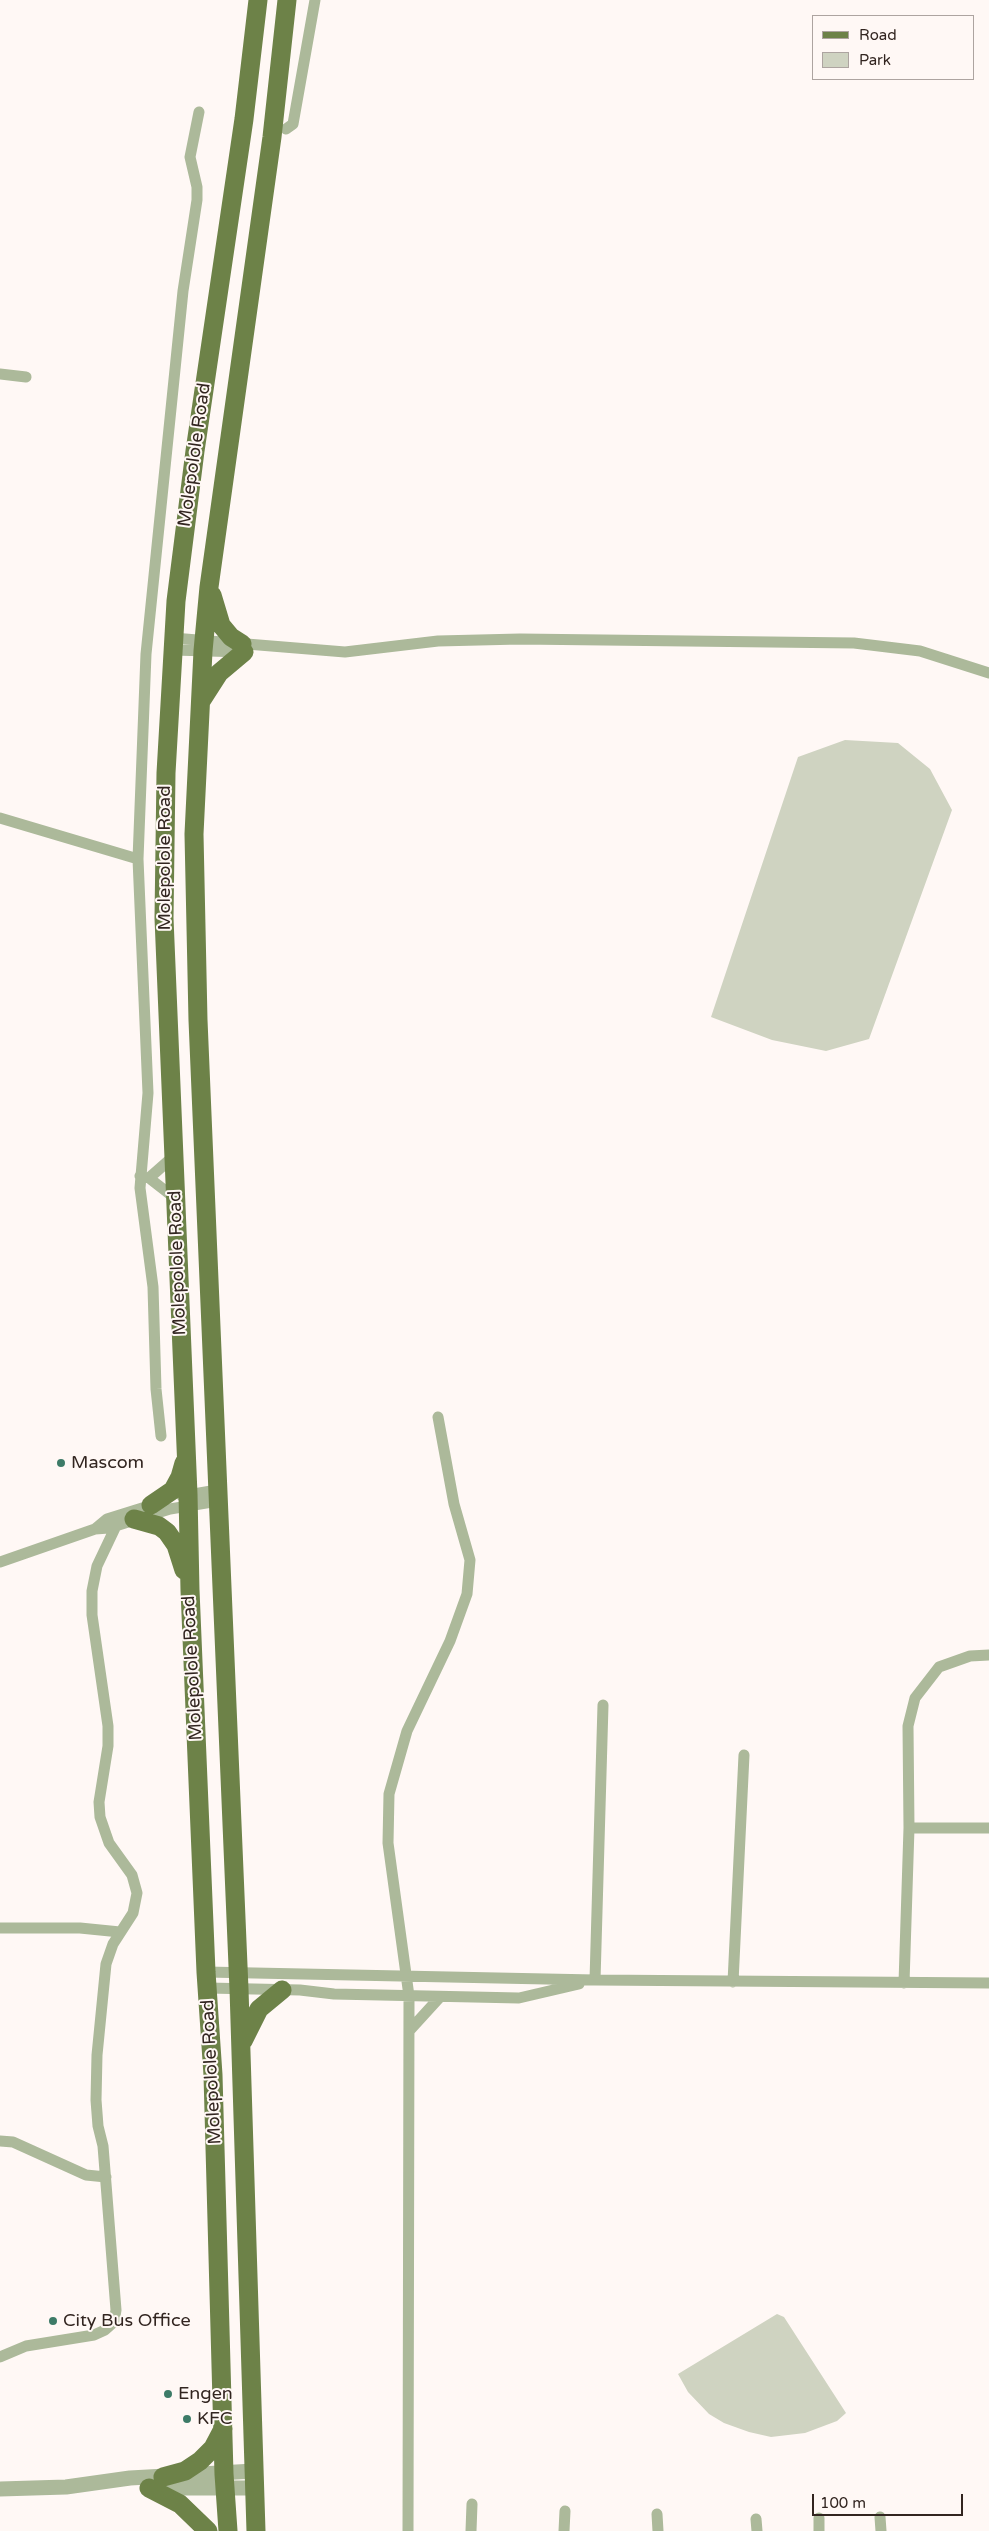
<!DOCTYPE html>
<html>
<head>
<meta charset="utf-8">
<style>
	body { margin:0 }
	#map { position:relative; width:989px; height:2531px; overflow:hidden; background:#fff8f5; font-family:"Varela Round",sans-serif }
	canvas { display:block }
	.legend { position:absolute; left:812px; top:15px; width:162px; height:65px; box-sizing:border-box; background:#fff8f5; border:1px solid #ada4a0; margin:0; padding:6px 9px; list-style:none; font-size:15px; color:#322520 }
	.legend li { display:flex; align-items:center; gap:10px; height:25px }
	.legend b { width:25px; border:1px solid #ada4a0 }
	.scale { position:absolute; left:812px; top:2494px; width:151px; height:22px; box-sizing:border-box; border:2px solid #322520; border-top:0; padding-left:6px; font-size:15px; line-height:18px; white-space:nowrap; color:#322520; -webkit-text-stroke:4px #fff8f5; paint-order:stroke }
</style>
</head>
<body>
<div id="map">
<canvas width="989" height="2531"></canvas>
<ul class="legend">
<li><b style="height:6px;background:#6d8248"></b>Road</li>
<li><b style="height:14px;background:#cfd3c1"></b>Park</li>
</ul>
<div class="scale">100 m</div>
</div>
<script>
const ctx = document.querySelector('canvas').getContext('2d');
ctx.lineJoin = 'round';
function fill(path, color) { ctx.fillStyle = color; ctx.fill(path, 'evenodd'); }
const toPath = rows => new Path2D(rows.map(r => 'M' + r).join(''));
function stroke(path, color, width, dash) { ctx.strokeStyle = color; ctx.lineWidth = width; ctx.lineCap = dash ? 'butt' : 'round'; ctx.setLineDash(dash || []); ctx.stroke(path); }
function drawText(font, color, halo, rows, align = 'center') {
  ctx.font = font + ' "Varela Round",sans-serif'; ctx.lineWidth = 4; ctx.setLineDash([]); ctx.textBaseline = 'middle'; ctx.strokeStyle = halo; ctx.fillStyle = color; for (const [text, x, y, turn = 0] of rows) {
    ctx.save(); ctx.translate(x, y); ctx.rotate((+turn || 0) * Math.PI / 180); ctx.textAlign = isNaN(turn) ? turn : align; if (halo) ctx.strokeText(text, 0, 0); ctx.fillText(text, 0, 0); ctx.restore();
  }
}
fill(toPath([
	[845,740,898,743,930,769,952,810,869,1039,826,1051,772,1040,711,1017,798,757],
	[777,2314,784,2317,846,2413,837,2421,805,2433,771,2437,749,2432,724,2423,709,2414,688,2392,678,2374]
]), '#cfd3c1');
stroke(toPath([
	[286,129,293,124,315,0],
	[0,374,26,377],
	[173,638,345,652,438,641,520,639,854,643,920,651,989,673],
	[173,650,244,652],
	[0,818,138,859],
	[140,1176,149,1178,176,1199],
	[149,1178,174,1156],
	[161,1436,156,1389,153,1287,140,1188,148,1093,138,859,146,654,183,291,197,200,197,187,190,157,199,112],
	[182,1496,217,1490],
	[95,1529,107,1519,155,1504],
	[0,1562,95,1529,109,1528,170,1509,218,1501],
	[909,1828,989,1828],
	[0,1928,80,1928,120,1932],
	[206,1972,595,1980,989,1983],
	[595,1980,603,1705],
	[733,1982,744,1755],
	[904,1983,909,1828,908,1726,915,1698,939,1667,970,1656,989,1655],
	[208,1988,300,1990,334,1994,519,1998,579,1984],
	[409,2031,440,1997],
	[0,2141,13,2142,86,2175,106,2177],
	[0,2357,26,2346,94,2335,105,2330,114,2322,116,2310,103,2146,98,2126,96,2100,97,2055,106,1964,113,1944,133,1913,137,1893,132,1875,109,1843,100,1817,99,1802,108,1746,108,1726,92,1615,92,1591,97,1566,116,1526],
	[657,2514,658,2531],
	[880,2517,881,2531],
	[756,2519,757,2531],
	[408,2531,409,1996,388,1843,389,1794,407,1731,450,1641,467,1594,470,1560,454,1504,438,1417],
	[471,2531,472,2504],
	[564,2531,565,2511],
	[819,2531,819,2518]
]), '#acb99a', 11);
stroke(toPath([
	[150,2488,255,2488],
	[0,2489,66,2487,130,2478,254,2471]
]), '#acb99a', 15);
stroke(toPath([
	[212,595,221,625,231,637,242,644],
	[201,701,219,673,244,652],
	[151,1505,173,1490,180,1477,184,1463],
	[134,1519,159,1526,167,1532,176,1545,184,1570],
	[243,2041,259,2009,282,1990],
	[163,2477,185,2471,200,2461,213,2448,223,2429],
	[149,2488,180,2504,208,2531],
	[228,2531,224,2474,213,2075,206,1972,190,1590,188,1494,164,918,166,773,176,601,195,451,244,119,258,0],
	[256,2531,239,1989,198,1020,194,834,203,651,209,587,272,137,287,0]
]), '#6d8248', 19);
for (const [x, y, r, color] of [
	[61,1463,5,"#3d7b67"],
	[53,2321,5,"#3d7b67"],
	[168,2394,5,"#3d7b67"],
	[187,2419,5,"#3d7b67"]
]) { const dot = new Path2D(); dot.arc(x, y, r, 0, 2 * Math.PI); ctx.fillStyle = color; ctx.fill(dot); stroke(dot, '#fff8f5', 2); }
drawText('18px', '#322520', '#fff8f5', [
	["Molepolole Road",195,455,-82],
	["Molepolole Road",165,858,-90],
	["Molepolole Road",178,1263,-92],
	["Molepolole Road",193,1668,-93],
	["Molepolole Road",212,2072,-93]
]);
drawText('18px', '#322520', '#fff8f5', [
	["Mascom",71,1463],
	["City Bus Office",63,2321],
	["Engen",178,2394],
	["KFC",197,2419]
], 'left');
</script>
</body>
</html>
